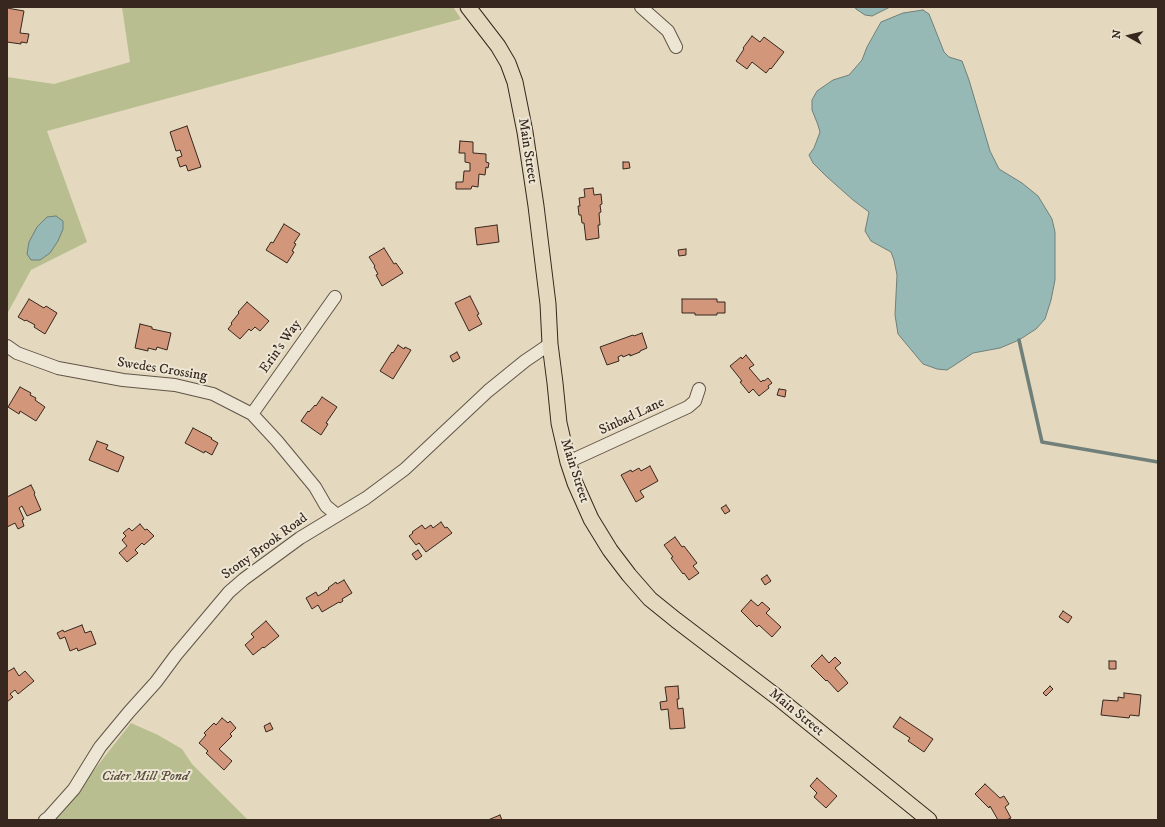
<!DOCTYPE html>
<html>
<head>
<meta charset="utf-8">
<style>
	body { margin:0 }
	#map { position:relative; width:1165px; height:827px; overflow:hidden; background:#e4d9be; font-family:"IM FELL DW Pica",serif }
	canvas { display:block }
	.frame { position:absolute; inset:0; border:8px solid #37271e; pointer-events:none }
	.north { position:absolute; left:1109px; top:16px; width:40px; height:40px; -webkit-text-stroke:3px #ede6d5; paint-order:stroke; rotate:278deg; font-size:11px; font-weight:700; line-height:16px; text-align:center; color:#37271e }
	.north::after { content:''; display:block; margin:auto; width:14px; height:18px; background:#37271e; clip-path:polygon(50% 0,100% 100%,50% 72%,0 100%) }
</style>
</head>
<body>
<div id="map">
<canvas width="1165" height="827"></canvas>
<div class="frame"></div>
<div class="north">N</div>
</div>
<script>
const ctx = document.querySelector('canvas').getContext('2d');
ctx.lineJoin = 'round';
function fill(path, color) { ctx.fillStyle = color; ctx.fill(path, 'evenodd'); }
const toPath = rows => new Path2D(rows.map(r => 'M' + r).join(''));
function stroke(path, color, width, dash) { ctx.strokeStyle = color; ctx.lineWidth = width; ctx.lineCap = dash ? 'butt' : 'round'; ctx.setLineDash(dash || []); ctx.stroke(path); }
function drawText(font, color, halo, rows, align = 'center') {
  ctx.font = font + ' "IM FELL DW Pica",serif'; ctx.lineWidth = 4; ctx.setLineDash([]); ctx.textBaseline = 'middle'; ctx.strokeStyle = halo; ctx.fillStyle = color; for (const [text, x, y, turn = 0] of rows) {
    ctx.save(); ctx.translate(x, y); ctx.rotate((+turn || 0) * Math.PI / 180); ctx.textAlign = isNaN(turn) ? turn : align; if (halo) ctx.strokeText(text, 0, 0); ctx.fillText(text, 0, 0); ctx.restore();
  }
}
fill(toPath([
	[122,7,453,7,461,19,47,131,87,242,31,270,7,314,7,77,54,84,130,62],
	[131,723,158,735,182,749,192,764,248,820,55,820]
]), '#b8be8f');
const water = toPath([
	[855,7,890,7,872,16,865,15,856,9,855,7],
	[923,10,929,14,944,52,949,57,962,61,969,80,990,151,999,169,1022,183,1038,196,1052,219,1055,232,1055,280,1051,300,1045,319,1036,329,1019,340,1000,348,973,353,947,370,937,369,923,364,898,334,895,315,897,275,894,260,891,252,871,241,865,231,869,212,853,200,826,176,813,163,809,155,814,148,820,132,818,125,812,110,812,100,817,91,833,80,849,75,862,60,867,47,881,22,903,13,923,10],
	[56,216,63,221,63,229,58,241,50,253,40,260,31,260,27,254,29,242,37,227,47,217,56,216]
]);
fill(water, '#96b9b6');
stroke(water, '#707f79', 1);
stroke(toPath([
	[1019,340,1042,442,1158,462]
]), '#707f79', 3.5);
const building = toPath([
	[7,8,24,11,20,33,29,34,27,43,21,42,21,44,7,42,7,8],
	[752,36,760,42,764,37,784,52,771,69,770,68,766,73,752,62,747,69,736,61,744,49,743,48,752,36],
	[187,126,201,167,188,171,186,165,180,167,177,158,182,156,180,150,176,151,170,132,187,126],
	[460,141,473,142,473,153,486,154,486,162,489,163,488,168,486,167,485,175,479,174,478,187,472,186,471,189,456,189,456,182,463,182,464,171,470,171,470,163,465,162,465,153,459,153,460,141],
	[623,162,629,162,630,168,623,169,623,162],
	[593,188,594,195,601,194,602,204,600,205,601,212,599,213,600,225,598,225,599,238,586,240,584,223,582,223,581,215,579,215,578,206,580,206,579,198,585,197,584,189,593,188],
	[284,224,300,234,294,243,296,244,292,251,294,252,287,263,266,250,271,242,273,243,284,224],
	[497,225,499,242,477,245,475,228,497,225],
	[384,248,394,264,396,263,403,273,382,286,376,275,378,274,374,267,375,266,369,257,384,248],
	[686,249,686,255,679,256,678,250,686,249],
	[470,296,479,314,477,315,482,324,469,331,455,303,470,296],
	[29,299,44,308,46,306,57,313,45,334,34,327,35,325,26,320,25,321,18,317,29,299],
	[682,299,717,299,717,302,725,302,725,313,717,313,717,315,695,315,695,313,682,313,682,299],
	[247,302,269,321,260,331,255,327,251,331,249,329,240,339,228,329,232,324,231,323,239,313,238,312,247,302],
	[140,324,152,327,152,329,171,333,167,350,157,347,156,350,148,348,148,351,135,348,140,324],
	[642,333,647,348,640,351,640,352,630,356,630,354,623,357,622,355,618,357,619,361,607,365,600,347,633,335,634,336,642,333],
	[398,345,404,349,405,347,411,350,393,379,380,371,392,352,393,353,398,345],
	[457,352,460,358,453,362,450,356,457,352],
	[746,355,754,365,749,368,761,382,763,380,764,381,768,378,772,383,768,386,769,388,759,396,753,389,749,393,740,382,742,381,730,366,741,357,742,359,746,355],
	[20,387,31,393,30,395,36,398,35,400,45,407,36,421,20,411,19,414,8,407,20,387],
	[779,389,786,390,785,397,777,395,779,389],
	[322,397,337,407,326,423,328,424,321,435,301,421,308,411,309,412,315,405,316,406,322,397],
	[193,428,212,438,211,439,218,443,212,455,205,451,204,453,185,443,193,428],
	[97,441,108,445,106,449,124,457,118,472,89,460,97,441],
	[650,466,658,481,640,491,644,497,636,502,621,475,631,470,632,472,639,468,641,471,650,466],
	[31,485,35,493,34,494,41,510,27,516,22,506,19,508,24,519,22,520,24,526,18,529,15,523,7,527,7,497,31,485],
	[726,505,730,511,725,514,721,508,726,505],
	[441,522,445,528,447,527,452,533,426,552,419,543,416,545,409,536,413,533,412,532,422,525,425,529,431,525,433,528,441,522],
	[140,524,145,530,147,529,154,536,144,545,142,543,135,550,138,553,127,562,119,553,127,546,122,540,126,536,123,533,129,528,132,531,140,524],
	[675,537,682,547,684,546,697,563,693,566,699,573,689,580,684,573,683,574,671,558,673,557,664,545,675,537],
	[418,550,422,556,416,560,412,554,418,550],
	[767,575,771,581,765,585,761,579,767,575],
	[344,580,352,593,342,599,343,601,340,603,339,602,322,612,318,605,312,609,306,598,316,592,318,596,329,589,328,588,336,582,337,584,344,580],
	[751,600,758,606,762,602,770,609,766,613,781,627,772,637,759,625,757,627,741,611,751,600],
	[1063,611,1072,617,1068,623,1059,617,1063,611],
	[266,621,279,636,264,648,263,647,253,655,245,645,254,637,251,634,266,621],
	[82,625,85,633,91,631,96,644,78,651,77,648,70,651,65,637,60,639,57,633,63,630,64,632,82,625],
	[822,655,829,663,835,657,841,663,835,668,848,683,838,692,827,680,826,681,811,666,822,655],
	[1109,661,1116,661,1116,669,1109,669,1109,661],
	[14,668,19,676,25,671,34,681,18,694,15,690,10,694,13,697,7,702,7,672,14,668],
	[678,686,679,699,677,699,678,709,683,708,685,728,670,729,668,709,661,710,660,702,667,701,665,687,678,686],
	[1050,686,1053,689,1046,696,1043,693,1050,686],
	[1124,693,1141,695,1139,716,1130,715,1129,718,1101,715,1103,700,1118,701,1118,697,1124,698,1124,693],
	[900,717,933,739,924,752,908,741,910,738,893,727,900,717],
	[222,718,228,723,230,721,236,728,230,734,232,736,219,749,232,761,224,770,206,753,208,751,199,743,206,735,204,733,214,723,216,725,222,718],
	[270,723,273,729,266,732,264,726,270,723],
	[817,778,837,796,826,808,814,797,817,793,810,786,817,778],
	[985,784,1000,798,1004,796,1009,804,1005,807,1011,818,1006,820,998,820,990,806,989,808,975,794,985,784],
	[500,815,502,820,488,820,500,815]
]);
fill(building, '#d2967a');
stroke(building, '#37271e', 1);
const minor = toPath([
	[641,7,668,31,676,47],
	[7,346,17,353,58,368,123,380,175,385,213,394,252,414,277,441,315,487,326,506,337,515],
	[252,414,335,297],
	[568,462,688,407,695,401,699,389],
	[45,820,49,817,74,789,100,747,129,712,156,682,176,655,229,592,244,579,300,538,366,498,405,469,488,391,525,361,550,344]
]);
const major = toPath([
	[468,7,498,46,508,63,515,82,525,132,536,206,548,304,550,344,555,383,559,423,568,462,575,483,591,519,610,550,629,575,650,599,676,620,777,697,929,820]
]);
stroke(minor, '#625446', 14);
stroke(major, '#37271e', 17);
stroke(minor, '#ede6d5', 12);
stroke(major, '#e4d9be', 15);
drawText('14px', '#37271e', '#ede6d5', [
	["Main Street",527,151,81],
	["Erin's Way",281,347,-55],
	["Swedes Crossing",162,370,9],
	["Sinbad Lane",632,417,-25],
	["Main Street",574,471,72],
	["Stony Brook Road",265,547,-36],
	["Main Street",796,713,39]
]);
drawText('italic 14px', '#574d3a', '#ede6d5', [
	["Cider Mill Pond",145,777]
]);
</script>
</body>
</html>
